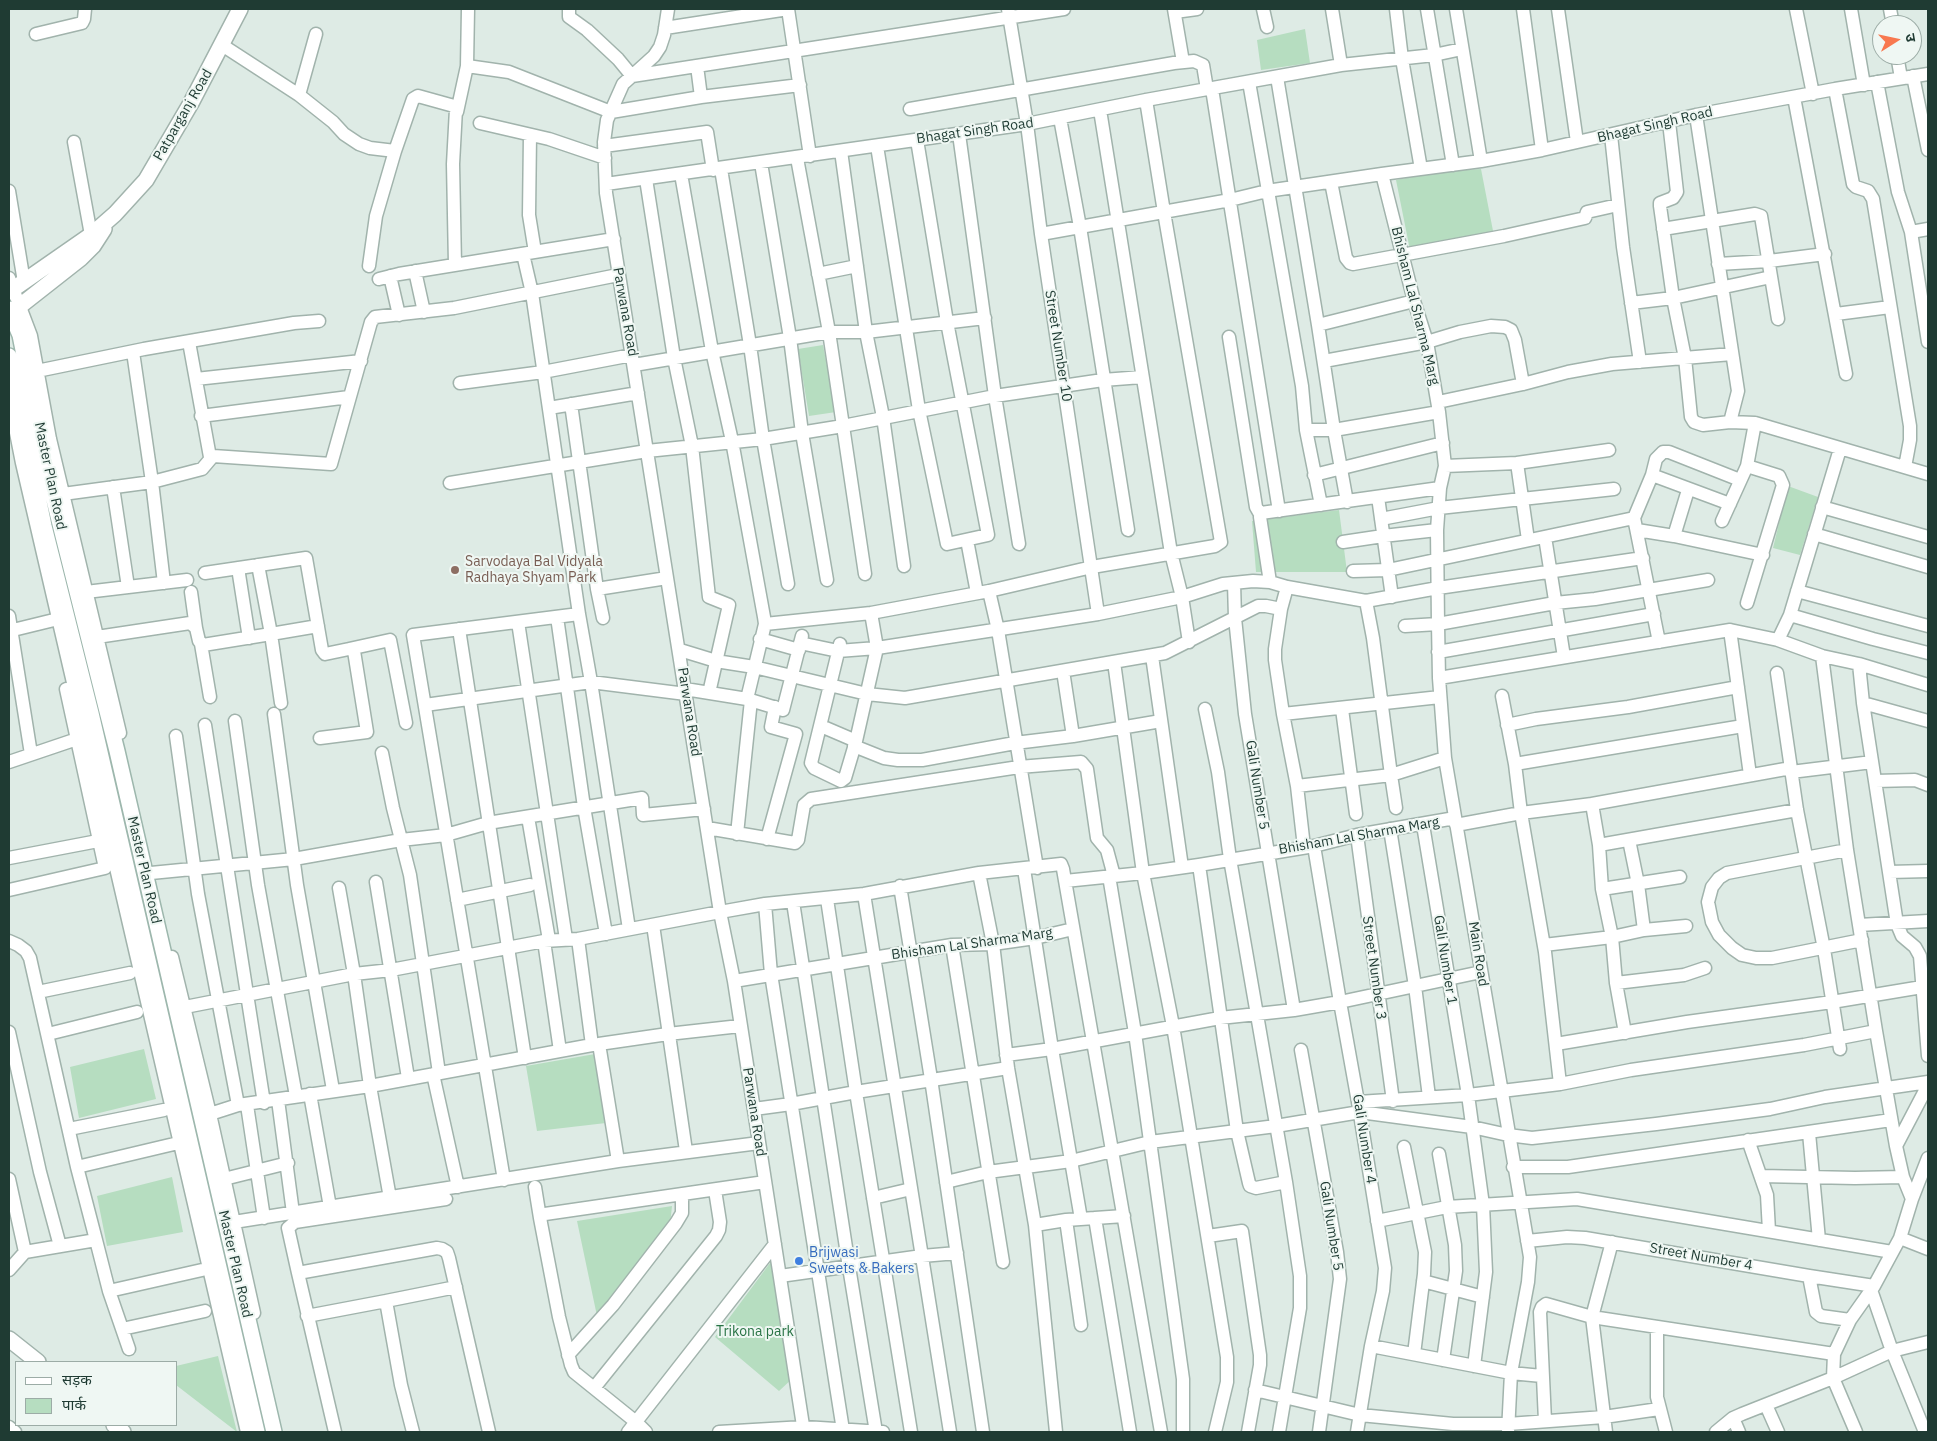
<!DOCTYPE html>
<html>
<head>
<meta charset="utf-8">
<style>
	body { margin:0 }
	#map { position:relative; width:1937px; height:1441px; overflow:hidden; background:#deebe5; font-family:"IBM Plex Sans","Noto Sans Devanagari",sans-serif }
	canvas { display:block }
	.frame { position:absolute; inset:0; border:10px solid #1f3b33; pointer-events:none }
	.legend { position:absolute; left:15px; top:1361px; width:162px; height:65px; box-sizing:border-box; background:#eff7f3; border:1px solid #9caca6; margin:0; padding:6px 9px; list-style:none; font-size:15px; color:#1f3b33 }
	.legend li { display:flex; align-items:center; gap:10px; height:25px }
	.legend b { width:25px; border:1px solid #9caca6 }
	.north { position:absolute; left:1872px; top:15px; width:50px; height:50px; box-sizing:border-box; background:#eff7f3; border:1px solid #9caca6; border-radius:50%; rotate:80deg; font-size:14px; font-weight:700; line-height:20px; text-align:center; color:#1f3b33 }
	.north::after { content:''; display:block; margin:auto; width:18px; height:22px; background:#f8784f; clip-path:polygon(50% 0,100% 100%,50% 72%,0 100%) }
</style>
</head>
<body>
<div id="map">
<canvas width="1937" height="1441"></canvas>
<div class="frame"></div>
<ul class="legend">
<li><b style="height:6px;background:#fff"></b>सड़क</li>
<li><b style="height:14px;background:#b6ddc0"></b>पार्क</li>
</ul>
<div class="north">उ</div>
</div>
<script>
const ctx = document.querySelector('canvas').getContext('2d');
ctx.lineJoin = 'round';
function fill(path, color) { ctx.fillStyle = color; ctx.fill(path, 'evenodd'); }
const toPath = rows => new Path2D(rows.map(r => 'M' + r).join(''));
function stroke(path, color, width, dash) { ctx.strokeStyle = color; ctx.lineWidth = width; ctx.lineCap = dash ? 'butt' : 'round'; ctx.setLineDash(dash || []); ctx.stroke(path); }
function drawText(font, color, halo, rows, align = 'center') {
  ctx.font = font + ' "IBM Plex Sans",sans-serif'; ctx.lineWidth = 4; ctx.setLineDash([]); ctx.textBaseline = 'middle'; ctx.strokeStyle = halo; ctx.fillStyle = color; for (const [text, x, y, turn = 0] of rows) {
    ctx.save(); ctx.translate(x, y); ctx.rotate((+turn || 0) * Math.PI / 180); ctx.textAlign = isNaN(turn) ? turn : align; if (halo) ctx.strokeText(text, 0, 0); ctx.fillText(text, 0, 0); ctx.restore();
  }
}
fill(toPath([
	[1305,29,1310,63,1261,70,1257,40],
	[1481,169,1494,236,1410,250,1396,180,1440,171],
	[823,345,836,412,809,416,798,349],
	[1788,486,1818,497,1800,555,1773,548],
	[1339,510,1347,572,1256,572,1252,521],
	[144,1049,156,1099,79,1118,70,1067],
	[595,1054,606,1123,537,1131,526,1066],
	[172,1177,183,1232,107,1246,97,1196],
	[672,1206,670,1225,597,1316,577,1221],
	[773,1259,793,1378,779,1391,715,1337],
	[218,1356,237,1432,176,1385,176,1366]
]), '#b6ddc0');
const minor = toPath([
	[569,9,569,17,587,30,618,59,632,76,1064,9],
	[668,9,664,35,660,47,654,56,623,84,607,120,604,142,606,193,720,912,734,981,804,1432],
	[788,9,810,156],
	[1008,9,1027,124,1041,234,1098,614],
	[1174,9,1183,62],
	[1263,9,1267,27],
	[1332,9,1341,65],
	[1396,9,1402,59,1421,169],
	[1427,9,1453,165],
	[1456,9,1481,161],
	[1523,9,1542,150],
	[1558,9,1577,142],
	[1796,9,1813,94],
	[1851,9,1864,85],
	[1890,9,1893,25],
	[1175,12,1197,9],
	[665,28,788,9],
	[36,34,82,23,84,19,85,9],
	[222,45,299,95,333,122,344,134,359,144,370,148,395,151],
	[1897,55,1901,78],
	[467,66,509,72,611,112,701,97,800,85],
	[697,66,701,97],
	[1913,76,1928,150],
	[1277,77,1318,325,1334,430,1347,502],
	[1249,82,1302,386,1306,430,1321,505],
	[1877,82,1898,192,1911,232,1928,342],
	[1212,89,1279,511],
	[1835,89,1853,184,1856,187,1868,191,1873,199,1910,426,1910,440,1905,467],
	[299,95,316,34],
	[1794,97,1846,374],
	[910,109,1174,63,1194,61,1203,65,1207,89],
	[1100,110,1171,553,1182,597,1189,642],
	[457,112,467,66,468,9],
	[1696,115,1738,391,1730,422],
	[1060,118,1080,227,1128,530],
	[1669,122,1677,192,1673,198,1660,203,1660,206,1673,298,1685,358,1691,417,1694,422,1703,425,1730,422,1755,423],
	[480,123,549,139,605,158],
	[959,134,995,396,1019,544],
	[530,135,529,215,535,252],
	[1611,135,1623,247,1640,362],
	[74,142,91,235],
	[604,146,707,132,713,170],
	[877,146,919,410,947,544,988,535,947,322,917,140],
	[841,151,866,332,883,417,904,566],
	[797,158,829,332,865,574],
	[761,163,790,338,802,433,827,580],
	[721,169,750,345,763,439,788,584],
	[681,174,712,351,732,441,764,617,765,624,747,699],
	[1382,174,1414,301,1427,342,1439,412,1445,466,1440,488,1437,530,1438,624,1439,678,1445,758,1530,1257,1528,1282,1511,1373,1508,1432],
	[646,179,674,358,692,446,709,597,729,605,709,693],
	[1331,182,1346,258,1350,263,1353,264,1504,236,1585,218,1587,212,1618,205],
	[606,184,1027,124,1146,100,1341,65,1434,55,1462,49],
	[9,191,24,282],
	[1663,229,1755,214,1761,216,1778,319],
	[1911,232,1928,229],
	[1041,234,1230,200,1267,191,1382,174,1481,161,1542,150,1696,115,1835,89,1928,74],
	[523,254,532,293,579,614,591,682,629,929],
	[1718,264,1769,261,1825,254],
	[369,266,376,216,395,151,413,99,418,96,454,106,456,109,453,164,455,265],
	[415,271,424,312],
	[818,274,857,266],
	[390,276,399,315],
	[9,278,31,336,50,439,120,733],
	[379,279,399,274,614,239],
	[1631,303,1673,298,1771,277],
	[1836,314,1890,307],
	[1318,325,1414,301],
	[1229,337,1256,507,1260,514],
	[189,342,210,457],
	[133,352,152,482,164,583],
	[1324,361,1427,342,1460,332,1491,326,1505,327,1511,330,1515,340,1523,384],
	[634,365,829,332,866,332,985,318],
	[37,371,144,349,294,323,319,321],
	[196,379,361,361],
	[460,383,543,372,632,355],
	[9,397,22,463,247,1432],
	[1438,402,1523,384,1568,372,1612,364,1732,354],
	[571,404,597,589,603,618],
	[549,408,638,393],
	[201,416,349,397],
	[1306,430,1334,430,1439,412],
	[1517,463,1528,540],
	[1445,466,1517,463,1609,450],
	[1314,475,1443,443],
	[1652,475,1730,504],
	[450,483,647,451,763,439,843,426,995,396,1103,380,1142,377],
	[113,487,128,587],
	[63,494,152,482,202,469,213,456,331,464,371,322,375,317,454,308,618,275],
	[1378,497,1392,597],
	[1822,507,1928,537],
	[1381,519,1439,508,1614,489],
	[1722,521,1747,466,1755,423,1928,474],
	[1637,530,1674,536,1763,555],
	[1814,534,1928,567],
	[1674,536,1688,490],
	[1545,537,1564,657],
	[967,540,977,593],
	[1343,542,1383,536,1437,530],
	[238,568,249,638],
	[1353,571,1388,570,1634,518],
	[205,573,306,558,322,650,325,654,349,649,354,651,367,732,320,738],
	[1270,582,1260,517,1261,513,1440,488],
	[1234,583,1235,618,1245,714,1294,1010],
	[597,589,667,578],
	[1797,591,1928,626],
	[86,592,187,580],
	[191,592,196,628],
	[1366,601,1373,638,1391,775,1396,808],
	[1747,603,1783,485,1779,476,1747,466],
	[1281,609,1275,649,1275,660,1283,714,1297,786,1304,847],
	[1790,615,1873,639,1928,653],
	[9,616,31,754],
	[557,617,584,807,606,934],
	[518,622,566,939],
	[765,624,871,613,989,591],
	[1405,626,1438,624,1555,603,1595,599,1708,580],
	[459,629,525,1058],
	[1730,630,1778,640,1822,656,1859,664,1928,685],
	[9,631,58,619],
	[97,637,190,623,196,628,199,641,203,645,271,634,258,565],
	[760,639,799,650],
	[1778,640,1790,615,1840,449],
	[1659,642,1634,518,1652,475,1656,459,1663,452,1669,452,1740,480],
	[800,643,838,651,877,648,1098,614,1182,597,1223,584,1253,581,1270,582,1287,587],
	[201,644,210,697],
	[840,644,811,763,814,768,841,781,845,778,856,741,877,648,871,613],
	[349,649,390,640,406,723],
	[680,650,716,661,754,667,867,694,905,698,1165,653,1258,606,1266,606,1281,609,1287,587,1366,601,1438,588,1643,558],
	[1438,652,1654,614],
	[1152,656,1182,867],
	[1822,656,1847,850,1876,1031,1896,1146,1903,1177,1912,1199],
	[1114,662,1143,873,1173,1026,1227,1357,1227,1382,1215,1432],
	[1859,664,1863,703,1897,924,1902,936,1915,947,1920,956,1928,1056],
	[1063,671,1073,736],
	[1777,673,1797,810,1824,949,1840,1049],
	[1439,678,1730,630,1750,775],
	[685,689,747,699,783,710,802,636],
	[1502,696,1515,764,1521,813,1545,952,1560,1084],
	[281,703,271,634,318,626],
	[1863,703,1928,721],
	[425,705,591,682,686,694],
	[1205,709,1218,772,1230,859,1286,1182,1300,1276,1300,1308,1279,1432],
	[1342,709,1356,814],
	[274,714,297,885,333,1090],
	[1283,714,1440,697],
	[235,721,258,885,296,1096],
	[205,725,264,1103],
	[1507,725,1536,719,1628,707,1738,687],
	[821,726,856,741],
	[176,736,198,894,238,1105],
	[854,746,884,758,898,760,922,760,1015,743,1073,736,1161,721],
	[382,753,393,808,410,875,439,1073],
	[9,762,77,739],
	[1515,764,1743,726],
	[1791,768,1592,804,1599,845,1797,810],
	[1791,772,1872,762],
	[1875,781,1915,780,1928,785],
	[1297,786,1391,775,1445,758],
	[528,817,549,940],
	[1423,825,1468,1095,1483,1205,1486,1272,1474,1366],
	[1456,825,1521,813,1592,804],
	[707,828,795,843,798,840,804,805,811,799,1019,767,1081,762,1087,769,1097,838,1107,850,1114,876],
	[1390,829,1415,986,1429,1097],
	[737,834,751,700],
	[1357,835,1393,1101],
	[767,839,796,734,771,727,775,707],
	[1629,840,1638,884,1644,930],
	[1599,845,1602,889,1612,937,1616,983,1625,1033],
	[1314,846,1340,1002,1358,1102,1385,1268,1383,1291,1371,1346,1357,1432],
	[1847,850,1727,873,1719,878,1712,887,1708,902,1712,922,1719,935,1732,948,1742,955,1756,958,1772,958,1862,940],
	[9,858,98,841],
	[1199,865,1237,1131,1249,1183,1250,1186,1256,1188,1286,1182],
	[1037,868,998,630,989,591,1092,567,1215,546,1221,542,1164,212,1146,100],
	[1024,869,1052,1049,1081,1219],
	[1889,872,1928,871],
	[151,873,294,859,401,840,446,835,488,823,642,798,643,815,704,809],
	[979,873,993,944,1008,1068,1035,1225,1056,1432],
	[1109,876,1135,1033,1183,1379,1183,1432],
	[1065,881,1143,873,1199,865,1314,846,1357,835,1455,818],
	[376,882,408,1078],
	[900,886,931,1079,983,1432],
	[339,888,354,974,370,1086,390,1198],
	[1602,889,1680,877],
	[9,890,105,868,66,689],
	[864,894,950,1432],
	[827,899,856,1092,911,1432],
	[457,900,530,885],
	[793,902,849,1267,876,1432],
	[765,904,771,974,843,1430],
	[653,925,686,1151],
	[1859,925,1928,921],
	[578,939,592,1045],
	[9,941,18,945,26,951,30,958,77,1167,96,1240,25,1252,9,1270],
	[544,941,560,1051],
	[952,945,1003,1262],
	[1544,945,1612,937,1644,930,1686,926],
	[172,957,210,1114,254,1313],
	[734,981,952,945,993,944,1035,938,1073,929],
	[1616,983,1684,975,1705,968],
	[38,992,130,973],
	[185,1007,354,974,391,970,544,941,578,939,720,912,765,904,864,894,979,873,1061,864,1063,869,1161,1432],
	[9,1032,40,1172,60,1246],
	[48,1034,137,1012],
	[599,1044,618,1161],
	[1556,1044,1687,1022,1832,1002,1928,986],
	[1301,1050,1337,1252,1340,1279,1319,1432],
	[1006,1055,1052,1049,1220,1018,1294,1010,1340,1002,1481,972],
	[433,1074,458,1187],
	[310,1094,330,1207],
	[278,1100,293,1213],
	[1358,1102,1468,1095,1560,1084,1631,1070,1804,1045,1876,1031],
	[247,1105,264,1218],
	[754,1109,791,1104,856,1092,1008,1068],
	[210,1114,238,1105,370,1086,592,1045,668,1034,740,1026],
	[69,1129,164,1110],
	[1809,1133,1819,1240],
	[1748,1140,1767,1195,1769,1231],
	[1896,1146,1928,1085],
	[1404,1147,1425,1252,1424,1274,1414,1354],
	[1439,1154,1455,1245,1456,1271,1443,1360],
	[77,1167,174,1144],
	[1513,1167,1568,1167,1891,1120],
	[1761,1176,1855,1178,1903,1177],
	[9,1179,25,1252],
	[224,1179,288,1163],
	[504,1180,413,635,579,614],
	[946,1182,988,1172,1071,1161,1150,1142,1276,1126,1360,1112,1472,1127,1508,1135,1532,1138,1656,1124,1770,1109,1825,1097,1928,1082],
	[535,1187,540,1218],
	[873,1198,911,1189],
	[1095,1218,1130,1432],
	[1066,1220,1081,1325],
	[1377,1221,1447,1207,1577,1199,1892,1252],
	[234,1222,618,1161,759,1143],
	[1035,1225,1066,1220,1124,1216],
	[1208,1236,1242,1231,1260,1355,1260,1365,1248,1432],
	[1900,1238,1928,1249],
	[96,1240,109,1291,129,1349],
	[1527,1241,1567,1237,1585,1238,1809,1276,1874,1286],
	[298,1273,288,1228,295,1222,446,1199],
	[780,1276,922,1256,957,1253],
	[1809,1276,1816,1312,1821,1316,1850,1320],
	[1423,1281,1483,1297],
	[1871,1290,1892,1351,1925,1432],
	[109,1291,202,1270],
	[386,1301,456,1287],
	[307,1316,386,1301,401,1385,413,1432],
	[1657,1327,1657,1397,1666,1432],
	[122,1329,205,1311],
	[1371,1346,1511,1373,1542,1376],
	[568,1355,613,1305,676,1223,682,1213,682,1195],
	[594,1388,716,1236,719,1230,720,1222,715,1190],
	[1255,1390,1360,1415,1453,1424,1508,1424,1604,1417,1659,1409],
	[1766,1405,1778,1432],
	[1733,1418,1739,1432],
	[1545,1421,1540,1312,1542,1307,1546,1304,1592,1317,1834,1354],
	[9,1427,15,1432],
	[335,1432,298,1273,437,1248,442,1249,447,1252,449,1258,489,1432],
	[628,1432,775,1244],
	[646,1432,636,1422,574,1372,571,1365,559,1317,540,1218,545,1214,765,1182],
	[719,1432,804,1427,883,1432],
	[1606,1432,1592,1317,1612,1242],
	[1716,1432,1733,1418,1742,1414,1833,1378,1892,1351,1928,1342],
	[1856,1432,1833,1378,1834,1354,1850,1320,1874,1286,1900,1238,1912,1199,1928,1158]
]);
const tertiary = toPath([
	[9,292,91,235,115,214,146,180,191,103,240,9],
	[11,313,81,258,93,246,104,229],
	[9,1339,38,1362],
	[114,1425,123,1432]
]);
const secondary = toPath([
	[9,309,20,335,50,484,117,751,274,1432],
	[9,356,44,526,91,713,257,1432]
]);
stroke(minor, '#a1b3ac', 15);
stroke(tertiary, '#a1b3ac', 18);
stroke(secondary, '#9db7ad', 18);
stroke(minor, '#fff', 12);
stroke(tertiary, '#fff', 15);
stroke(secondary, '#fff', 15);
for (const [x, y, r, color] of [
	[455,570,5,"#8d6e63"],
	[799,1261,5,"#3f7fe0"]
]) { const dot = new Path2D(); dot.arc(x, y, r, 0, 2 * Math.PI); ctx.fillStyle = color; ctx.fill(dot); stroke(dot, '#eff7f3', 2); }
drawText('14px', '#1f3b33', '#eff7f3', [
	["Patparganj Road",183,115,-60],
	["Bhagat Singh Road",1655,125,-13],
	["Bhagat Singh Road",975,131,-8],
	["Bhisham Lal Sharma Marg",1415,306,76],
	["Parwana Road",625,312,80],
	["Street Number 10",1058,346,81],
	["Master Plan Road",50,476,78],
	["Parwana Road",689,712,81],
	["Gali Number 5",1257,785,81],
	["Bhisham Lal Sharma Marg",1359,836,-10],
	["Master Plan Road",144,870,77],
	["Bhisham Lal Sharma Marg",972,944,-8],
	["Main Road",1478,954,81],
	["Gali Number 1",1445,960,81],
	["Street Number 3",1374,968,82],
	["Parwana Road",754,1112,81],
	["Gali Number 4",1364,1139,81],
	["Gali Number 5",1331,1226,81],
	["Street Number 4",1701,1257,10],
	["Master Plan Road",235,1264,77]
]);
drawText('14px', '#785e54', '#eff7f3', [
	["Sarvodaya Bal Vidyala",465,562],
	["Radhaya Shyam Park",465,578]
], 'left');
drawText('14px', '#366cbe', '#eff7f3', [
	["Brijwasi",809,1253],
	["Sweets & Bakers",809,1269]
], 'left');
drawText('14px', '#287345', '#eff7f3', [
	["Trikona park",755,1332]
]);
</script>
</body>
</html>
